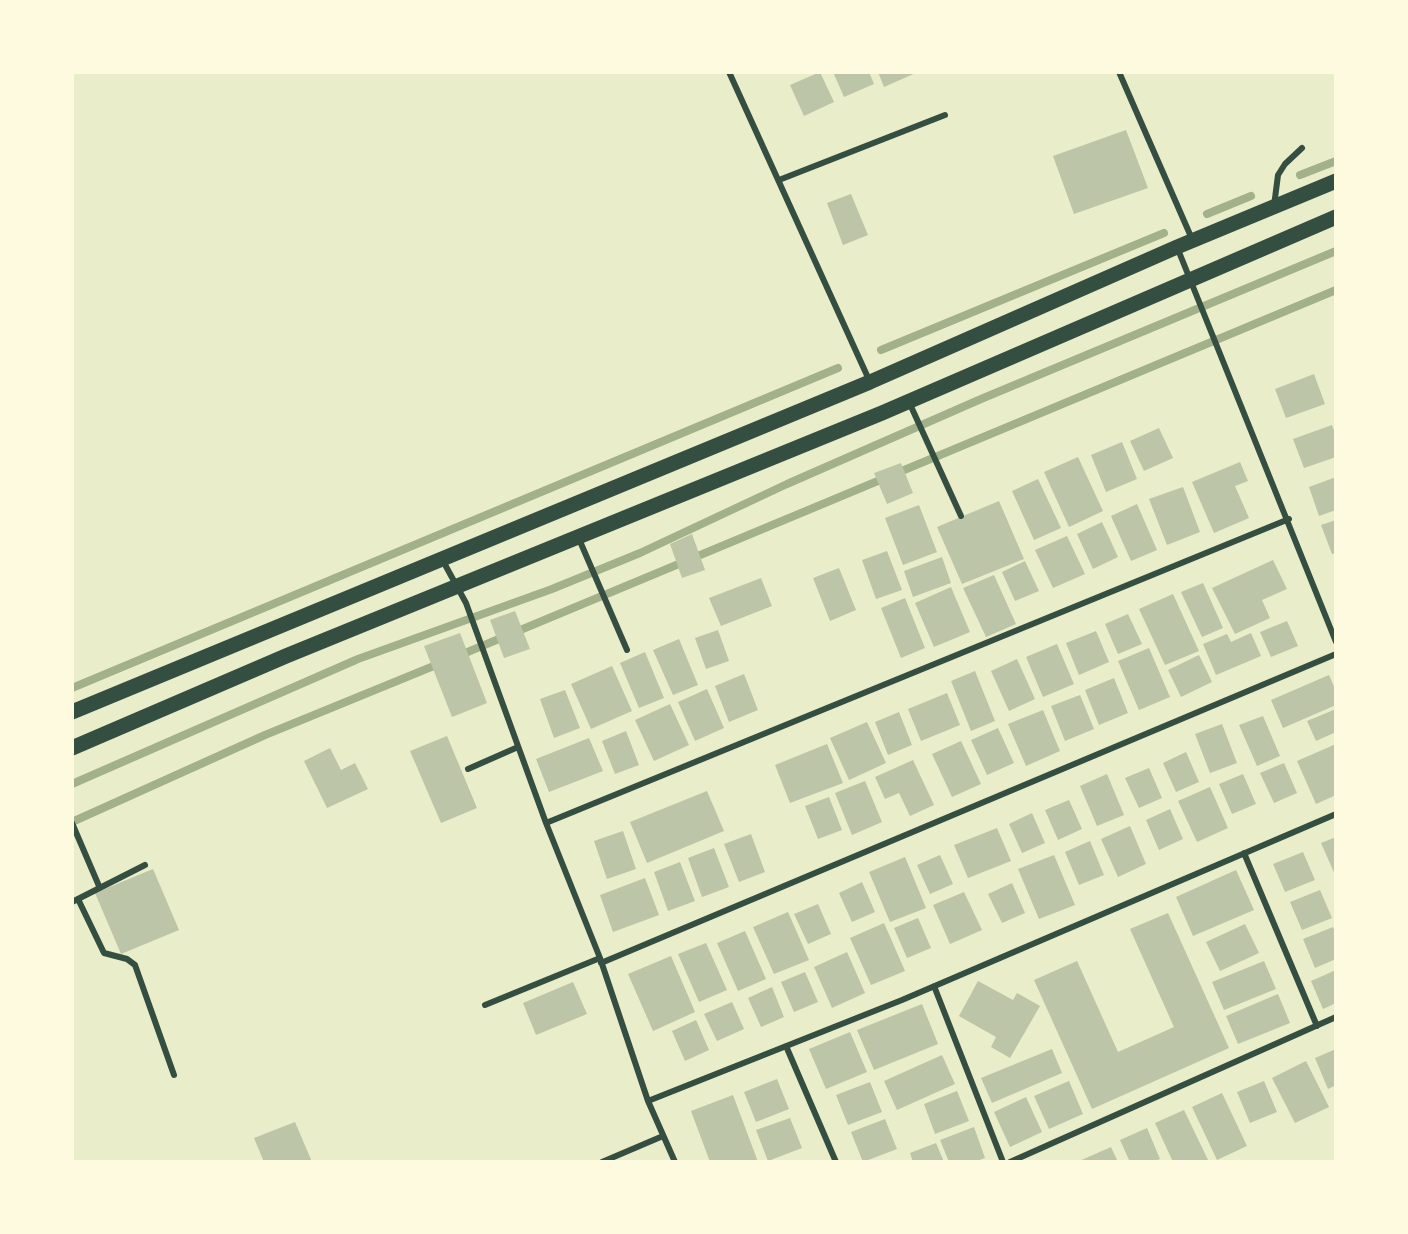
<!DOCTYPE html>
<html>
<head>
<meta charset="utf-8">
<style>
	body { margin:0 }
	#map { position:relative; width:1408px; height:1234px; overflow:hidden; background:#e9edc9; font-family:Overpass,sans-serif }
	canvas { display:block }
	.frame { position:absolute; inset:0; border:74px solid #fefae0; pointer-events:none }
</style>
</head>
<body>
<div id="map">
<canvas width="1408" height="1234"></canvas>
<div class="frame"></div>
</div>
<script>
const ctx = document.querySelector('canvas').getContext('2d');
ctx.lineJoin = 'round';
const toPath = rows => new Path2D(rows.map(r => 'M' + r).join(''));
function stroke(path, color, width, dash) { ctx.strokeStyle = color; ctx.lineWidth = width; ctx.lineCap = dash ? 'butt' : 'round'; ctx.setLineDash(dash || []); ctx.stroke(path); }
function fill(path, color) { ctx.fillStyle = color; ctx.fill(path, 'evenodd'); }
stroke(toPath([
	[1300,175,1336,161],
	[1207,214,1251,196],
	[881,350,1164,233],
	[458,656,1336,290],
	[72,688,838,368],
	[72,784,358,659,552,589,640,553,787,484,981,399,1336,251],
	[72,822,265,735,441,663]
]), '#a3b18a', 8);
fill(toPath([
	[820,72,834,102,804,116,790,85],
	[833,72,869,72,874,84,844,97],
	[878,72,918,72,884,87],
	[1126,130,1148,188,1074,214,1053,156],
	[851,194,868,235,843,245,827,203],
	[1314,374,1325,404,1286,418,1275,389],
	[1332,425,1336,435,1336,457,1304,468,1293,439],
	[1159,428,1173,458,1144,471,1130,441],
	[1122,442,1137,479,1106,492,1091,455],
	[1078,457,1103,511,1069,527,1044,472],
	[1240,462,1248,481,1235,486,1249,518,1214,533,1192,482],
	[901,463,913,493,887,504,874,473],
	[1336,477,1336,510,1319,516,1309,487],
	[1038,479,1061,528,1034,540,1012,491],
	[1183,487,1200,532,1167,545,1149,499],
	[999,501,1024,559,962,584,937,527],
	[1137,504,1157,550,1131,561,1111,516],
	[919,505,937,552,903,565,885,518],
	[1336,520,1336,553,1332,554,1321,525],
	[1102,522,1118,557,1093,569,1077,534],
	[692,534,705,570,682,578,670,544],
	[1067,536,1085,574,1053,588,1035,550],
	[887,551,902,590,876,599,862,560],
	[942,557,951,583,913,597,904,571],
	[1273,560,1287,589,1262,600,1270,618,1235,634,1212,588],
	[1025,561,1039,591,1015,601,1002,572],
	[839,568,856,610,830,621,813,578],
	[994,575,1016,624,986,637,963,588],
	[761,578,772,606,721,626,709,598],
	[1203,583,1223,628,1202,637,1181,592],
	[951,587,970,632,934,647,915,603],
	[1173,594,1199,651,1165,665,1139,609],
	[905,598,925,648,901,658,881,608],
	[515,611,530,649,504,658,490,620],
	[1128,614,1142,644,1118,654,1105,624],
	[1287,621,1298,646,1271,657,1260,632],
	[718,630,729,661,706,669,695,638],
	[1096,631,1109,662,1079,675,1066,643],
	[460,633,487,703,452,717,424,646],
	[1251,633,1261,656,1216,675,1203,644,1227,634,1231,642],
	[679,639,698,685,673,695,653,650],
	[1057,644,1074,684,1043,697,1026,657],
	[1149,648,1170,697,1139,710,1118,661],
	[645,652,664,698,639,708,620,663],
	[1199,655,1212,682,1181,697,1168,670],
	[1017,659,1035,699,1009,711,991,671],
	[612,666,632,711,591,729,571,684],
	[975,671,995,721,971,731,951,681],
	[744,674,758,710,729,722,715,686],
	[1329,675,1336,691,1336,705,1283,728,1271,700],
	[1114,678,1128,713,1099,725,1085,690],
	[707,689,724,728,695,741,678,702],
	[565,690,580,728,554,738,540,699],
	[947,693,960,725,921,741,908,709],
	[1080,695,1094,729,1065,741,1051,706],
	[670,704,689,745,654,761,635,720],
	[1336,709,1336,732,1316,741,1307,721],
	[1043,710,1060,751,1026,766,1008,724],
	[899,712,912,745,888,755,875,722],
	[1263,716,1280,756,1257,766,1239,725],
	[867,722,886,763,849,780,830,738],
	[1222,724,1237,763,1210,773,1195,734],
	[998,728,1014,763,987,775,971,740],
	[626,731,639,765,615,774,602,741],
	[447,736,477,808,441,823,410,751],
	[589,738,603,771,549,792,536,759],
	[961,741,981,784,952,797,932,754],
	[827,744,843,783,790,803,775,765],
	[1336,744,1336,795,1316,804,1297,761],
	[330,748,341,770,355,763,368,789,327,808,304,761],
	[1186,752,1199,782,1176,792,1163,763],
	[913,760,934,805,910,816,899,793,885,799,875,777],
	[1284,763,1297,793,1274,803,1260,773],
	[1149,768,1162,798,1139,808,1125,778],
	[1107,774,1124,815,1097,826,1080,786],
	[1243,774,1256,804,1232,814,1219,784],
	[865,781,882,822,852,835,835,793],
	[1210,787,1228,828,1197,842,1178,801],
	[707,791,724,831,647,863,630,822],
	[829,797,842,830,818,839,805,806],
	[1069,800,1082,829,1058,840,1045,810],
	[1170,809,1183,839,1159,850,1146,820],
	[1032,813,1045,843,1022,853,1009,824],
	[1130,826,1146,864,1118,877,1101,839],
	[997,828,1011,861,968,878,954,845],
	[623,831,636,869,607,879,594,841],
	[751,834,765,872,739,882,724,844],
	[1336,837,1336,877,1321,843],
	[1090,841,1104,875,1079,885,1065,852],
	[714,848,729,887,702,897,688,858],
	[1303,852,1315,880,1285,892,1273,864],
	[940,855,953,884,930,894,917,865],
	[1054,855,1075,905,1039,919,1018,869],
	[905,857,926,908,890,922,869,872],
	[680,862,695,901,668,911,654,872],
	[153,869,179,930,121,954,95,893],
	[1236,870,1254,910,1193,936,1176,897],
	[645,878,659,915,613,932,600,895],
	[862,882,875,912,852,922,839,893],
	[1012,883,1025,913,1002,923,988,894],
	[1320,890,1332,918,1302,930,1290,902],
	[964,892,982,930,950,944,933,905],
	[818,904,831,934,808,944,794,914],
	[788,912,809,960,774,974,753,927],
	[1168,913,1229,1048,1092,1109,1034,980,1077,961,1118,1052,1174,1027,1130,929],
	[918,918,931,948,907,958,894,928],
	[884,923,905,971,871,985,850,938],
	[1245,924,1259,953,1220,971,1206,942],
	[1333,927,1336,935,1336,959,1315,968,1303,939],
	[745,931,766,979,738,991,717,943],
	[706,943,727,990,699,1002,678,954],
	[847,952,865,993,832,1008,814,967],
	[671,956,695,1012,653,1031,628,974],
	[1264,961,1276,989,1224,1010,1212,982],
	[1336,970,1336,1003,1323,1009,1311,981],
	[805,972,818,1002,794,1012,781,982],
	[978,981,1013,1000,1017,993,1040,1006,1010,1058,991,1047,996,1037,959,1016],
	[573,982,587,1014,536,1035,523,1003],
	[772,987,784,1017,761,1027,748,998],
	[1278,994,1290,1023,1238,1044,1226,1016],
	[732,1002,744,1029,717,1041,704,1014],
	[922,1004,938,1044,874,1070,857,1030],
	[696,1020,709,1050,685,1061,672,1031],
	[850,1032,867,1072,826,1089,809,1049],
	[1052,1049,1062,1073,992,1103,981,1078],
	[1336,1049,1336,1085,1328,1089,1315,1058],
	[942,1055,955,1084,897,1110,884,1081],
	[1306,1061,1329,1107,1295,1123,1272,1078],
	[777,1079,789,1109,756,1122,744,1092],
	[1069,1081,1083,1114,1049,1129,1034,1096],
	[1264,1081,1277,1112,1250,1123,1237,1092],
	[870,1082,882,1112,848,1125,836,1095],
	[957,1091,969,1121,935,1134,924,1104],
	[1222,1093,1247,1146,1217,1160,1192,1107],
	[733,1095,758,1162,710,1162,691,1111],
	[1026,1097,1042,1132,1010,1147,994,1112],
	[1184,1110,1209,1162,1173,1162,1155,1123],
	[790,1118,802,1148,768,1161,756,1130],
	[885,1119,897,1149,863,1162,851,1132],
	[295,1122,312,1162,264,1162,254,1138],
	[974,1127,985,1158,974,1162,949,1162,940,1140],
	[1147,1128,1160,1159,1152,1162,1130,1162,1120,1140],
	[936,1143,944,1162,913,1162,910,1153],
	[1111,1147,1118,1162,1077,1162]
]), '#bcc5a7');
stroke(toPath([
	[729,72,870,382],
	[1119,72,1192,239],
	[779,180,945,115],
	[1274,206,1278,175,1285,164,1302,148],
	[1177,247,1336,642],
	[909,402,961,516],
	[579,539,627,650],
	[443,561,466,603,546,823,600,958,648,1101,675,1162],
	[468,769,518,747],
	[72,823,99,886],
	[546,823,1289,519],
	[1244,853,1317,1026],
	[78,899,104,953,127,959,135,965,174,1075],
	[72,902,145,865],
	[601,963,1336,654],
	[934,986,1003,1162],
	[485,1005,600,958],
	[786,1046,836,1162],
	[648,1101,902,1000,1336,814],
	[602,1162,663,1136],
	[1010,1162,1336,1017]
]), '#344e41', 6);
stroke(toPath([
	[72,712,870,382,1177,247,1336,181],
	[72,748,286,656,882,413,1336,217]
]), '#344e41', 15);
</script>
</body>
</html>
